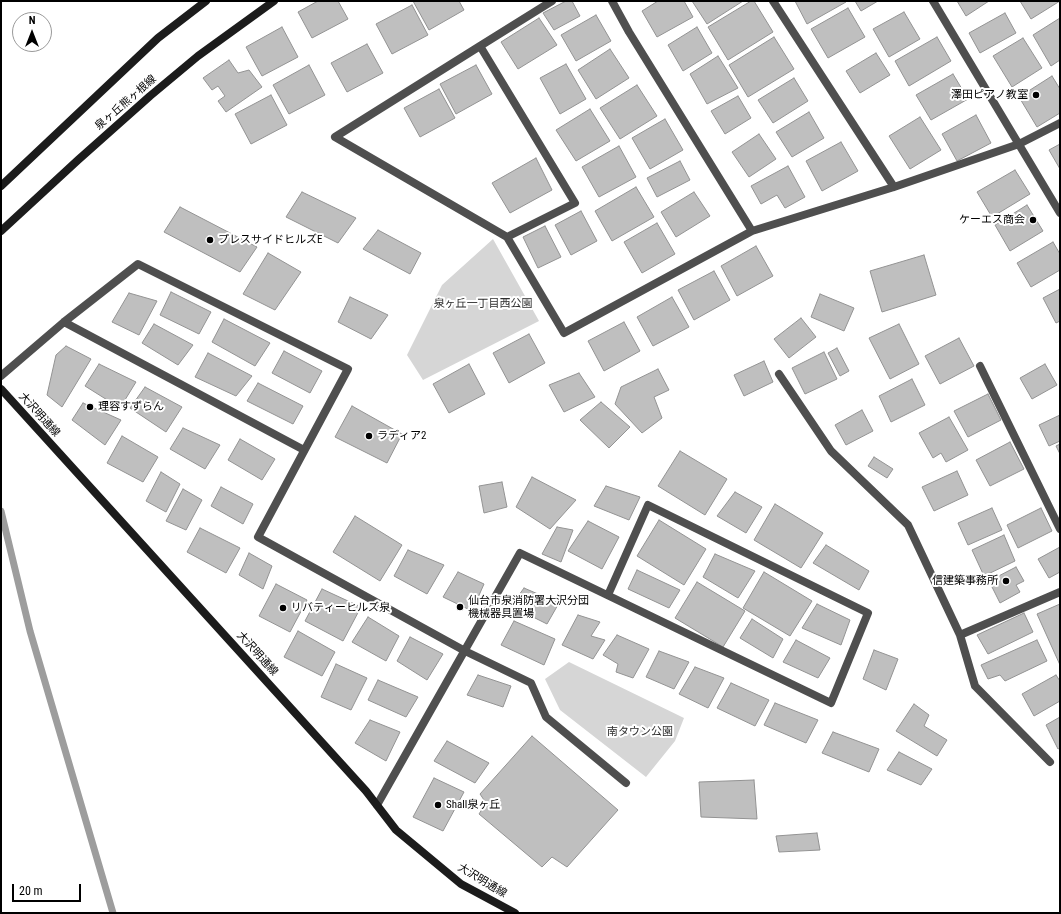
<!DOCTYPE html>
<html>
<head>
<meta charset="utf-8">
<style>
	body { margin:0 }
	#map { position:relative; width:1061px; height:914px; overflow:hidden; background:#fff; font-family:"Roboto Condensed",sans-serif }
	canvas { display:block }
	.frame { position:absolute; inset:0; border:2px solid #000; pointer-events:none }
	.north { position:absolute; left:12px; top:12px; width:40px; height:40px; box-sizing:border-box; background:#fff; border:1px solid #999; border-radius:50%; rotate:0deg; font-size:11px; font-weight:700; line-height:16px; text-align:center; color:#000 }
	.north::after { content:''; display:block; margin:auto; width:14px; height:18px; background:#000; clip-path:polygon(50% 0,100% 100%,50% 72%,0 100%) }
	.scale { position:absolute; left:12px; top:884px; width:69px; height:18px; box-sizing:border-box; border:2px solid #000; border-top:0; padding-left:5px; font-size:12px; line-height:14px; white-space:nowrap; color:#000; -webkit-text-stroke:3px #fff; paint-order:stroke }
</style>
</head>
<body>
<div id="map">
<canvas width="1061" height="914"></canvas>
<div class="frame"></div>
<div class="north">N</div>
<div class="scale">20 m</div>
</div>
<script>
const ctx = document.querySelector('canvas').getContext('2d');
ctx.lineJoin = 'round';
function fill(path, color) { ctx.fillStyle = color; ctx.fill(path, 'evenodd'); }
const toPath = rows => new Path2D(rows.map(r => 'M' + r).join(''));
function stroke(path, color, width, dash) { ctx.strokeStyle = color; ctx.lineWidth = width; ctx.lineCap = dash ? 'butt' : 'round'; ctx.setLineDash(dash || []); ctx.stroke(path); }
function drawText(font, color, halo, rows, align = 'center') {
  ctx.font = font + ' "Roboto Condensed","Noto Sans JP",sans-serif'; ctx.lineWidth = 4; ctx.setLineDash([]); ctx.textBaseline = 'middle'; ctx.strokeStyle = halo; ctx.fillStyle = color; for (const [text, x, y, turn = 0] of rows) {
    ctx.save(); ctx.translate(x, y); ctx.rotate((+turn || 0) * Math.PI / 180); ctx.textAlign = isNaN(turn) ? turn : align; if (halo) ctx.strokeText(text, 0, 0); ctx.fillText(text, 0, 0); ctx.restore();
  }
}
fill(toPath([
	[493,239,539,321,423,380,407,355,442,285],
	[569,662,684,718,675,741,646,777,560,710,545,679]
]), '#d6d6d6');
stroke(toPath([
	[1,511,30,631,113,913]
]), '#9d9d9d', 7);
const building = toPath([
	[318,1,338,1,348,19,312,38,298,12,318,1],
	[413,1,459,1,464,10,429,30,413,1],
	[566,1,572,1,580,16,554,30,543,13,566,1],
	[658,1,684,1,693,17,657,37,642,11,658,1],
	[692,1,743,1,707,24,692,1],
	[751,1,754,1,773,32,728,60,708,27,751,1],
	[795,1,846,1,846,2,807,24,795,1],
	[855,1,878,1,861,11,855,1],
	[957,1,989,1,966,16,957,1],
	[1020,1,1060,1,1031,19,1020,1],
	[412,5,428,35,392,54,376,24,412,5],
	[848,8,865,37,828,58,811,29,848,8],
	[904,12,920,39,889,57,873,29,904,12],
	[1005,13,1016,33,980,53,969,33,1005,13],
	[596,15,611,41,576,61,561,35,596,15],
	[539,18,557,45,518,69,501,42,539,18],
	[1060,18,1060,60,1051,66,1033,35,1060,18],
	[282,27,298,57,262,76,246,47,282,27],
	[697,27,712,53,683,71,668,45,697,27],
	[774,37,794,69,748,97,729,65,774,37],
	[937,37,951,61,909,86,895,61,937,37],
	[1023,38,1042,68,1012,87,993,56,1023,38],
	[367,44,383,73,347,92,331,63,367,44],
	[610,49,629,78,596,99,578,70,610,49],
	[876,53,890,75,860,93,846,71,876,53],
	[718,56,738,88,707,104,690,74,718,56],
	[229,60,238,73,249,70,262,87,226,112,218,101,225,96,218,86,212,90,203,78,229,60],
	[566,64,586,99,560,114,540,78,566,64],
	[309,65,325,95,289,114,273,85,309,65],
	[476,65,492,94,456,114,440,84,476,65],
	[953,74,968,99,931,120,916,95,953,74],
	[1052,76,1060,89,1060,113,1037,127,1019,97,1052,76],
	[794,78,808,101,773,123,758,100,794,78],
	[637,85,657,116,620,139,600,108,637,85],
	[439,89,455,118,420,137,404,108,439,89],
	[271,95,287,125,251,144,235,114,271,95],
	[738,96,751,118,725,134,711,111,738,96],
	[590,109,610,141,576,161,556,130,590,109],
	[809,112,824,138,792,157,776,132,809,112],
	[976,115,991,143,957,161,942,134,976,115],
	[920,117,941,150,910,169,889,136,920,117],
	[665,119,683,150,650,169,632,138,665,119],
	[759,134,776,159,749,177,732,152,759,134],
	[841,142,858,171,822,191,806,161,841,142],
	[1060,144,1060,169,1049,150,1060,144],
	[619,146,636,177,599,197,582,167,619,146],
	[536,158,552,190,510,213,492,183,536,158],
	[680,161,690,180,657,197,647,178,680,161],
	[788,166,805,197,785,208,777,195,761,204,751,186,788,166],
	[1015,170,1030,194,992,217,977,192,1015,170],
	[636,187,654,217,612,241,595,211,636,187],
	[302,192,356,218,338,243,286,217,302,192],
	[694,192,710,216,676,237,661,212,694,192],
	[1027,205,1043,231,1010,251,995,225,1027,205],
	[180,207,257,247,240,272,164,232,180,207],
	[581,211,597,241,571,255,555,225,581,211],
	[657,223,675,254,642,273,624,242,657,223],
	[545,226,561,257,538,268,523,237,545,226],
	[378,230,421,253,410,274,363,249,378,230],
	[1053,242,1060,254,1060,270,1031,287,1017,263,1053,242],
	[756,246,773,276,737,296,721,266,756,246],
	[268,253,301,272,275,310,243,294,268,253],
	[924,255,936,295,882,312,870,271,924,255],
	[714,271,730,300,694,320,678,290,714,271],
	[1060,289,1060,321,1056,323,1043,298,1060,289],
	[171,292,211,312,199,334,160,315,171,292],
	[129,293,157,301,139,335,112,322,129,293],
	[820,294,854,308,844,331,811,317,820,294],
	[350,297,388,315,371,339,338,322,350,297],
	[672,297,689,327,653,346,637,317,672,297],
	[801,318,816,337,789,358,774,339,801,318],
	[224,319,270,343,255,366,212,342,224,319],
	[624,322,640,351,604,371,588,341,624,322],
	[154,324,193,345,178,365,142,343,154,324],
	[899,324,919,364,890,379,869,338,899,324],
	[529,334,545,363,509,383,493,353,529,334],
	[959,338,974,366,940,384,925,356,959,338],
	[66,346,91,359,62,407,47,395,56,355,66,346],
	[837,348,849,371,840,376,828,353,837,348],
	[284,351,322,371,310,393,272,373,284,351],
	[824,352,837,379,805,394,792,368,824,352],
	[208,353,252,376,236,396,195,377,208,353],
	[764,361,773,382,744,396,734,375,764,361],
	[99,364,136,382,120,408,85,386,99,364],
	[469,364,485,394,449,413,433,384,469,364],
	[1045,364,1057,385,1032,399,1020,378,1045,364],
	[658,369,669,390,654,397,662,418,642,433,615,404,621,387,658,369],
	[579,373,595,397,564,412,549,385,579,373],
	[912,379,925,405,891,422,879,396,912,379],
	[258,383,303,406,293,424,247,401,258,383],
	[145,387,182,407,166,432,130,408,145,387],
	[988,394,1001,420,968,437,954,411,988,394],
	[601,402,630,427,609,448,580,420,601,402],
	[83,403,121,420,105,445,72,420,83,403],
	[352,406,402,434,387,463,335,437,352,406],
	[862,410,873,431,846,445,835,425,862,410],
	[1060,415,1060,441,1049,446,1039,425,1060,415],
	[949,417,968,450,946,462,941,453,933,458,919,433,949,417],
	[183,428,220,445,205,469,170,449,183,428],
	[122,436,158,457,143,482,107,463,122,436],
	[240,439,275,459,262,480,228,460,240,439],
	[1010,442,1024,469,990,486,976,460,1010,442],
	[1060,444,1060,454,1056,446,1060,444],
	[680,451,727,479,705,515,658,486,680,451],
	[874,457,893,469,887,478,868,466,874,457],
	[957,471,968,495,934,511,922,487,957,471],
	[161,472,180,484,166,512,146,501,161,472],
	[532,477,576,500,550,529,516,507,532,477],
	[502,482,507,507,484,513,479,486,502,482],
	[606,486,640,497,629,520,594,506,606,486],
	[221,487,253,504,243,524,211,506,221,487],
	[183,489,202,500,186,530,166,521,183,489],
	[735,492,762,507,746,533,717,516,735,492],
	[775,504,823,533,801,568,754,540,775,504],
	[992,508,1002,530,968,545,958,523,992,508],
	[1041,508,1052,531,1018,548,1007,525,1041,508],
	[355,516,402,545,380,581,333,552,355,516],
	[659,520,706,549,684,585,637,556,659,520],
	[588,521,619,537,602,569,568,551,588,521],
	[557,527,573,530,561,562,542,554,557,527],
	[200,528,240,548,226,573,187,552,200,528],
	[1004,535,1015,561,984,576,972,550,1004,535],
	[826,545,869,571,859,590,813,563,826,545],
	[1060,547,1060,572,1049,578,1038,559,1060,547],
	[408,550,444,565,427,594,394,576,408,550],
	[249,553,272,566,263,589,239,575,249,553],
	[715,554,755,571,738,598,703,577,715,554],
	[1016,567,1024,581,1016,585,1020,592,1000,603,989,581,1016,567],
	[637,570,680,590,669,608,628,589,637,570],
	[458,572,484,584,472,611,443,597,458,572],
	[764,572,812,601,790,636,743,608,764,572],
	[697,582,745,611,723,647,675,618,697,582],
	[276,584,307,600,290,632,259,616,276,584],
	[524,588,559,603,547,624,511,606,524,588],
	[322,589,361,607,343,641,305,621,322,589],
	[817,604,850,620,841,645,802,628,817,604],
	[1060,604,1060,665,1037,614,1060,604],
	[1024,613,1033,632,988,654,977,635,1024,613],
	[578,615,600,622,591,636,605,640,593,659,562,645,578,615],
	[368,617,399,636,386,661,352,642,368,617],
	[752,619,783,639,773,658,740,638,752,619],
	[514,621,555,639,544,665,501,645,514,621],
	[298,631,335,652,322,676,284,657,298,631],
	[617,635,649,649,633,678,616,672,618,664,603,655,617,635],
	[410,637,443,654,427,680,397,661,410,637],
	[796,640,830,658,818,678,783,662,796,640],
	[1037,640,1047,661,1005,681,1000,675,988,679,981,665,1037,640],
	[874,650,898,659,886,690,863,679,874,650],
	[659,651,689,662,674,689,646,677,659,651],
	[336,664,367,678,351,710,321,697,336,664],
	[695,667,724,678,708,708,679,694,695,667],
	[478,675,511,686,503,707,467,695,478,675],
	[1056,675,1060,681,1060,701,1034,716,1022,694,1056,675],
	[378,680,418,697,406,717,368,700,378,680],
	[731,683,769,700,755,726,717,708,731,683],
	[775,703,818,720,806,743,764,725,775,703],
	[914,704,929,715,924,726,947,740,937,756,896,731,914,704],
	[1060,717,1060,748,1058,749,1046,725,1060,717],
	[370,720,400,732,386,761,355,743,370,720],
	[833,732,879,749,869,772,822,753,833,732],
	[532,736,618,810,567,867,552,857,542,867,479,814,486,803,480,794,532,736],
	[447,741,489,763,475,783,434,761,447,741],
	[899,752,932,769,921,785,887,770,899,752],
	[434,778,464,792,443,831,413,817,434,778],
	[754,780,757,819,701,817,699,782,754,780],
	[817,833,820,850,779,852,776,836,817,833]
]);
fill(building, '#bfbfbf');
stroke(building, '#939393', 1);
stroke(toPath([
	[552,1,480,46,575,203,507,237,564,333,752,231,894,187,1019,144,1060,123],
	[612,1,629,32,752,231],
	[773,1,894,187],
	[933,1,1060,213],
	[480,46,335,137,507,237],
	[64,322,304,450],
	[980,366,1060,529],
	[779,374,831,451,908,525,960,635,1060,592],
	[1,376,64,322,138,264,348,369,258,537,465,651,531,683,546,717,626,783],
	[960,635,975,686,1050,762],
	[377,805,520,553,831,703,868,613,648,505,608,595]
]), '#4f4f4f', 8);
stroke(toPath([
	[1,186,158,38,206,1],
	[1,231,78,160,150,96,198,56,274,1],
	[1,389,366,791,396,830,461,884,515,913]
]), '#1c1c1c', 8);
for (const [x, y, r, color] of [
	[1036,95,4,"#000"],
	[1033,220,4,"#000"],
	[210,240,4,"#000"],
	[90,407,4,"#000"],
	[369,436,4,"#000"],
	[1006,581,4,"#000"],
	[460,607,4,"#000"],
	[283,608,4,"#000"],
	[438,805,4,"#000"]
]) { const dot = new Path2D(); dot.arc(x, y, r, 0, 2 * Math.PI); ctx.fillStyle = color; ctx.fill(dot); stroke(dot, '#fff', 1.5); }
drawText('11px', '#000', '#fff', [
	["澤田ピアノ教室",1028,95,"right"],
	["ケーエス商会",1025,220,"right"],
	["プレスサイドヒルズE",218,240],
	["理容すずらん",98,407],
	["ラディア2",377,436],
	["信建築事務所",998,581,"right"],
	["仙台市泉消防署大沢分団",468,601],
	["機械器具置場",468,614],
	["リバティーヒルズ泉",291,608],
	["Shall泉ヶ丘",446,805]
], 'left');
drawText('11px', '#000', '#fff', [
	["泉ヶ丘熊ヶ根線",126,103,-41],
	["大沢明通線",39,415,48],
	["大沢明通線",257,654,48],
	["大沢明通線",482,881,31]
]);
drawText('11px', '#2d2d2d', '#fff', [
	["泉ヶ丘一丁目西公園",483,304],
	["南タウン公園",640,732]
]);
</script>
</body>
</html>
